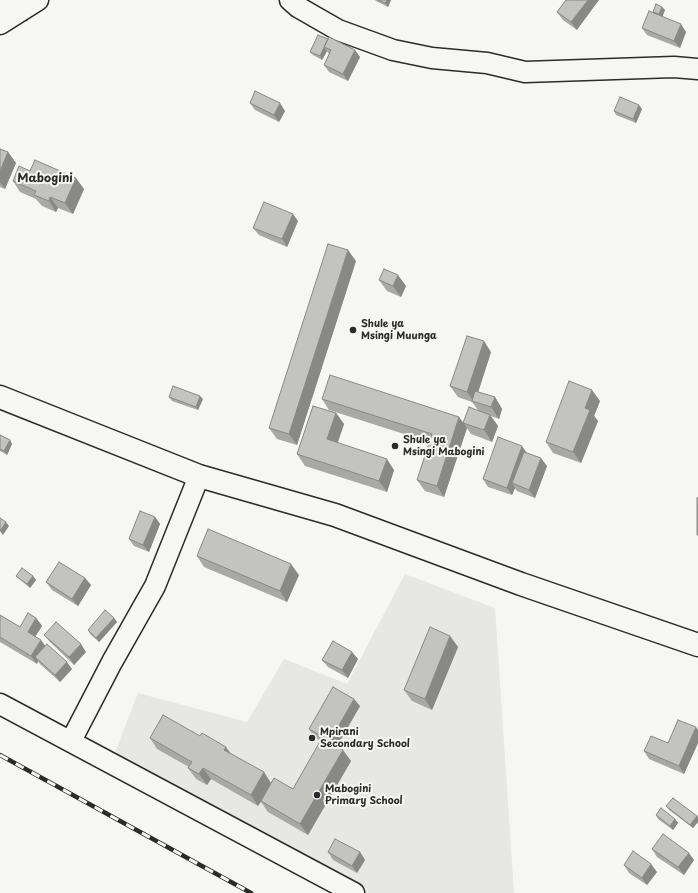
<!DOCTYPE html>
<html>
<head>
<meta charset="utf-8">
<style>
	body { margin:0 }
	canvas { display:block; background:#f6f6f2 }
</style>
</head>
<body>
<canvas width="698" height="893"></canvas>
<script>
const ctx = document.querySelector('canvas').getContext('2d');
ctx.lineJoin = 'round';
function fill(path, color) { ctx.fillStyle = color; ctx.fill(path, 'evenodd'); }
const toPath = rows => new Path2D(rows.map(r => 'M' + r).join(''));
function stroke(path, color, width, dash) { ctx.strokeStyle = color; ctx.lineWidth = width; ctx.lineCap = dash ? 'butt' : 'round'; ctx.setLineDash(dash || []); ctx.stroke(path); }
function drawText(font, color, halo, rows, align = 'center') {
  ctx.font = font + ' "Playpen Sans",sans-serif'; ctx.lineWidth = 4; ctx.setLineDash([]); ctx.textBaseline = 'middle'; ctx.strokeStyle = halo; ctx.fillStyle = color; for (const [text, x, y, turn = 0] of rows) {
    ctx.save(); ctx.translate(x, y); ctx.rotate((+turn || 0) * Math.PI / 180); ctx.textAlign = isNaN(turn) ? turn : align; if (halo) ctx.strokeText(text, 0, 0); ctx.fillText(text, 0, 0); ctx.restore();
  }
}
fill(toPath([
	[405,574,495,608,514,893,366,893,114,755,138,693,247,722,284,659,347,684]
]), '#e7e7e3');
const minor = toPath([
	[290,0,298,7,338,30,393,50,432,58,487,63,525,72,674,67,698,69],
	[0,1,21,11],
	[0,24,38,0],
	[0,704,354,893],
	[71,741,112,662,155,586,199,476]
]);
const tertiary = toPath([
	[0,397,199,476,335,515,521,584,698,645]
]);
stroke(minor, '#2b2b2b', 23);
stroke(tertiary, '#2b2b2b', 25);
stroke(minor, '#f6f6f2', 20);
stroke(tertiary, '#f6f6f2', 22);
const rail = toPath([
	[0,755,251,893]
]);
stroke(rail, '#2b2b2b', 4.5);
stroke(rail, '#f6f6f2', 3, [9]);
fill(toPath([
	[375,0,391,0,388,7,376,1],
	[566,0,577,30,563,20,557,12],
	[662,7,665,10,662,16,686,32,680,48,647,35,642,28,654,13,653,12],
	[318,35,360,57,348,81,329,72,324,65,329,54,327,51,322,60,313,55,310,52],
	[250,103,285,111,279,122,255,110],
	[642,109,636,123,616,115,614,111],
	[0,149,8,152,16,163,5,189,0,187],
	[30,171,84,189,73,214,58,208,56,212,42,206,36,199,20,192,13,181],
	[298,221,287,247,259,235,253,228],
	[356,261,297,445,277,439,269,428],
	[379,280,406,286,401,297,387,291],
	[491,352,478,392,495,397,502,409,499,419,491,416,498,426,492,442,471,434,467,428,444,497,425,491,417,480,429,442,329,410,322,399,463,422,478,410,472,402,458,397,450,386],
	[169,397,203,399,198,410,172,401],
	[600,401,594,416,598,421,581,463,553,453,546,442],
	[336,413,344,424,337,443,394,470,387,492,305,466,297,454],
	[0,435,10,440,12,444,7,455,0,451],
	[527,453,547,466,535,498,517,491,515,488,512,495,488,487,483,479],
	[155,517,160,524,149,552,134,546,129,539],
	[197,556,299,575,287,602,204,567],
	[16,576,33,576,36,580,30,588,19,579],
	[85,578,91,585,78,606,52,590,46,582],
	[0,615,20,627,36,618,42,626,35,637,72,669,60,682,40,664,38,661,37,664,0,642],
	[114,618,117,622,99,642,90,634,88,630],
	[44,635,86,652,74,665,50,642],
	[450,636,458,647,432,710,412,701,404,690],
	[352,652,358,659,348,678,328,667,322,660],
	[360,706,337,747,351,761,308,835,268,812,261,802,258,806,211,779,207,785,196,779,188,768,189,767,157,749,150,738,232,754,271,783,293,789,321,741,314,737,309,729],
	[698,730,698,743,684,774,649,759,644,751,668,743],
	[666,806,697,816,698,817,698,822,693,828,669,810],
	[656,815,675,819,678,823,673,830,658,819],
	[652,849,694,860,684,875,657,857],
	[328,852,360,852,365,860,357,873,333,860],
	[624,865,657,872,647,885,629,873]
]), '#a8a8a5');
fill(toPath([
	[387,0,391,0,388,7,385,3],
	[588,0,599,0,577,30,571,22],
	[662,7,665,10,662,18,659,14],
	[681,24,686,32,680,48,674,41],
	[328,39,324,47,327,51,322,60,320,56],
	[355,50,360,57,348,81,343,74],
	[280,103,285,111,279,122,274,115],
	[639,105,642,109,636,123,633,119],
	[8,152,16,163,5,189,0,182,0,171],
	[76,178,84,189,73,214,65,203],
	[50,197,58,208,56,212,49,201],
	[293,214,298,221,287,247,282,239],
	[348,250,356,261,297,445,289,434],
	[398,275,406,286,401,297,393,286],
	[484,341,491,352,475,402,474,402,467,392],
	[592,390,600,401,594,416,598,421,581,463,573,452,585,408],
	[200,396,203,399,198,410,196,407],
	[495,397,502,409,499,419,491,407],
	[336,413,344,424,335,451,327,439],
	[490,415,498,426,492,442,484,430],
	[459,417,467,428,444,497,437,486],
	[10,440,12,444,7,455,4,451],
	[522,446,527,453,512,483,515,488,512,495,507,488],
	[541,458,547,466,535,498,529,490],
	[387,459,394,470,387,492,379,481],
	[155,517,160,524,149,552,143,545],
	[6,522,9,526,3,535,0,531],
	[291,564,299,575,287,602,280,591],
	[33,576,36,580,30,588,27,584],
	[85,578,91,585,78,606,72,599],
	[36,618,42,626,33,640,28,632],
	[114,618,117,622,99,642,96,638],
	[450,636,458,647,432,710,425,699],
	[41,640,47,648,35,657,38,661,37,664,31,656],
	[81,644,86,652,74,665,69,657],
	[352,652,358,659,348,678,342,670],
	[67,662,72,669,60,682,55,675],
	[354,699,360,706,335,749,330,741],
	[696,727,698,730,698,743,684,774,679,766],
	[226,747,234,758,224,750],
	[343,750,351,761,308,835,300,824],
	[203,768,211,779,207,785,199,774],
	[264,772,271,783,258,806,251,795],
	[697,816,698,817,698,822,693,828,690,825],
	[675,819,678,823,673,830,670,826],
	[360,852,365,860,357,873,352,866],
	[689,853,694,860,684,875,678,867],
	[651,864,657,872,647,885,642,878]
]), '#888886');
const building = toPath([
	[378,0,387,0,385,3,378,0],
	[566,0,588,0,571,22,557,12,566,0],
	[656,4,662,7,659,14,653,12,656,4],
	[649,11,681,24,674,41,642,28,649,11],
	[318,35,328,39,320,56,310,52,318,35],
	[329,37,355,50,343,74,324,65,331,50,324,47,329,37],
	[255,91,280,103,274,115,250,103,255,91],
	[620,97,639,105,633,119,614,111,620,97],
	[0,149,8,152,0,171,0,149],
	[35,160,76,178,65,203,50,197,49,201,34,195,36,191,13,181,19,166,30,171,35,160],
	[264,202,293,214,282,239,253,228,264,202],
	[328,244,348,250,289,434,269,428,328,244],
	[384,269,398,275,393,286,379,280,384,269],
	[467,336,484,341,467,392,450,386,467,336],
	[330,375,459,417,437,486,417,480,432,434,322,399,330,375],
	[569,381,592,390,585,408,590,410,573,452,546,442,569,381],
	[173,386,200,396,196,407,169,397,173,386],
	[475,391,495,397,491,407,472,401,475,391],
	[313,406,336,413,327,439,387,459,379,481,297,454,313,406],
	[469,407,490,415,484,430,463,423,469,407],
	[0,435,10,440,4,451,0,449,0,435],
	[498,437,522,446,507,488,483,479,498,437],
	[524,452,541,458,529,490,512,483,524,452],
	[697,498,698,498,698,535,697,535,697,498],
	[140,511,155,517,143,545,129,539,140,511],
	[0,518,6,522,0,531,0,518],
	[208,529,291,564,280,591,197,556,208,529],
	[59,562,85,578,72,599,46,582,59,562],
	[22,568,33,576,27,584,16,576,22,568],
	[105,610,114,618,96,638,88,630,105,610],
	[28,613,36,618,28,632,41,640,31,656,0,637,0,615,20,627,28,613],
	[56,622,81,644,69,657,44,635,56,622],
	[430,627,450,636,425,699,404,690,430,627],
	[333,641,352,652,342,670,322,660,333,641],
	[47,644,67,662,55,675,35,657,47,644],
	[333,687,354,699,330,741,309,729,333,687],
	[163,715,200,736,202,733,226,747,224,750,264,772,251,795,203,768,199,774,188,768,192,762,150,738,163,715],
	[678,720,696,727,679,766,644,751,651,736,668,743,678,720],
	[322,738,343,750,300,824,261,801,274,778,293,789,322,738],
	[673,798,697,816,690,825,666,806,673,798],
	[661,808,675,819,670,826,656,815,661,808],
	[663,834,689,853,678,867,652,849,663,834],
	[335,839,360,852,352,866,328,852,335,839],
	[633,851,651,864,642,878,624,865,633,851]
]);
fill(building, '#c3c3c0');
stroke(building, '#888886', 1);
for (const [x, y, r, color] of [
	[353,330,4,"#2b2b2b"],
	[395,446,4,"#2b2b2b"],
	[312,738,4,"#2b2b2b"],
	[317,795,4,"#2b2b2b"]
]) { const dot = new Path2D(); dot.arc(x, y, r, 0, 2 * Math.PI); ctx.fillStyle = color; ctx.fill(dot); stroke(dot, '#f6f6f2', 1.5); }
drawText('bold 10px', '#2b2b2b', '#f6f6f2', [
	["Shule ya",361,324],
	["Msingi Muunga",361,336],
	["Shule ya",403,440],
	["Msingi Mabogini",403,452],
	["Mpirani",320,732],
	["Secondary School",320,744],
	["Mabogini",325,789],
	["Primary School",325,801]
], 'left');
drawText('bold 12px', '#2b2b2b', '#f6f6f2', [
	["Mabogini",45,179]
]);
</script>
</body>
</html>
